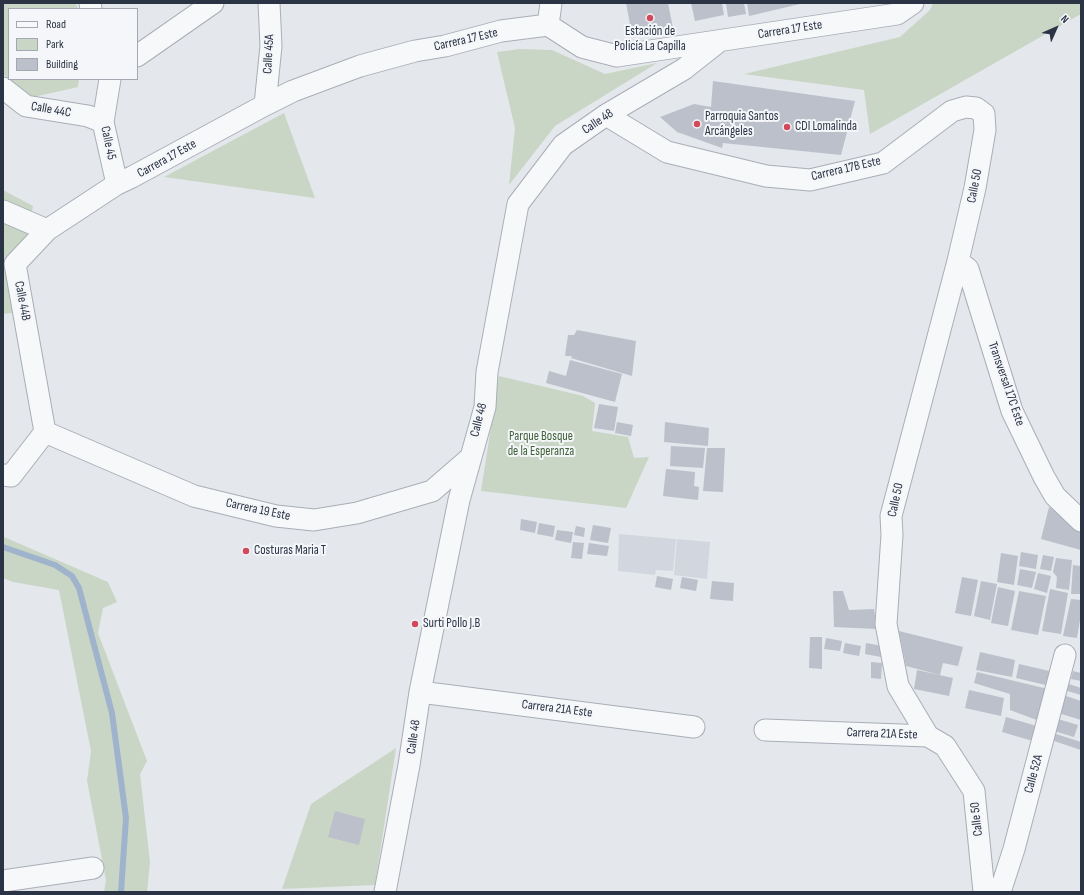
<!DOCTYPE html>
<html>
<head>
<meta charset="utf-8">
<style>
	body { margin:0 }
	#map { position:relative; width:1084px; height:895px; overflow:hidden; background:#e4e7ec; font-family:"Sofia Sans Condensed",sans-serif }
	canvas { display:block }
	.frame { position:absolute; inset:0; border:4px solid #2b3445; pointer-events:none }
	.legend { position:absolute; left:8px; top:8px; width:130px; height:72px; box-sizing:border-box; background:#f4f6f9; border:1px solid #a4a8b1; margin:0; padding:5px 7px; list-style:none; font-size:12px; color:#2b3445 }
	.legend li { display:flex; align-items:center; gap:8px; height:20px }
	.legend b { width:20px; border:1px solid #a4a8b1 }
	.north { position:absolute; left:1036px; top:8px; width:40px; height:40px; -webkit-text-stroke:3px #f4f6f9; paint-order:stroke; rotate:45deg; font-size:11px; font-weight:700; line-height:16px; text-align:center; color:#2b3445 }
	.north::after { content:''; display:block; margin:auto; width:14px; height:18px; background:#2b3445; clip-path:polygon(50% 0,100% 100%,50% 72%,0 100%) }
</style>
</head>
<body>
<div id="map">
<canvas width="1084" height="895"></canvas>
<div class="frame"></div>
<ul class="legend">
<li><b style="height:5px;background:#f7f8fa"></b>Road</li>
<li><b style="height:11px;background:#c9d6c5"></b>Park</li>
<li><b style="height:11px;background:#bbc0ca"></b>Building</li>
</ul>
<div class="north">N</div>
</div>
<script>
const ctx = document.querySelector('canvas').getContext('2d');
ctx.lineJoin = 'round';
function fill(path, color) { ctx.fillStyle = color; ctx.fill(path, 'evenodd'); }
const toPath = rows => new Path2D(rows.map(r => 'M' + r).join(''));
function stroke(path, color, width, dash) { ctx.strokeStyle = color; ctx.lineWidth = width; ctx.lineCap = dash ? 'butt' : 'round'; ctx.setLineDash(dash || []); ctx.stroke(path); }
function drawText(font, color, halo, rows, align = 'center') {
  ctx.font = font + ' "Sofia Sans Condensed",sans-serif'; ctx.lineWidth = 4; ctx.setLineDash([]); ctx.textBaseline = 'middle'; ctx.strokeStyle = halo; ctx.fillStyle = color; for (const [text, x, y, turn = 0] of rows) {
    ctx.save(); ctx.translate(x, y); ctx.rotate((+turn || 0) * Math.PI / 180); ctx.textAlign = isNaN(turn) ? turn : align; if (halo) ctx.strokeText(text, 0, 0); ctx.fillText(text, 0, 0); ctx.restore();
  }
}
fill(toPath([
	[619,534,676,539,673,571,656,570,655,575,618,571],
	[677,539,710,542,707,579,674,575]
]), '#d2d6de');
fill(toPath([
	[3,3,76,3,78,9,9,9,9,79,79,79,78,87,29,98,3,74],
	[933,3,1081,3,1081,14,870,134,864,90,744,74,900,37,930,10],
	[520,49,552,50,605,74,657,63,555,126,509,185,515,128,497,52],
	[284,113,315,198,164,177],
	[3,190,33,206,20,273,26,311,3,314],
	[499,376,583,396,595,403,592,431,628,437,634,458,649,457,626,508,481,491],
	[3,522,4,537,108,582,117,602,103,608,98,633,147,761,140,774,150,862,147,892,104,892,106,880,87,781,91,751,59,590,13,582,3,578],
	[396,748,375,885,282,889,311,804]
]), '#c9d6c5');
stroke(toPath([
	[3,547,55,565,72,576,79,588,112,713,126,818,121,892]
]), '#9fb4cc', 6);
fill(toPath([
	[626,3,668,3,674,33,632,35],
	[691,3,722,3,724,15,695,21],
	[726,3,744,3,746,14,728,17],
	[747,3,800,3,800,4,749,16],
	[713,81,855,101,841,155,723,143,722,148,677,132,660,117,694,104,711,107],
	[577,330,636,341,632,376,571,358,572,356,565,356,568,335,574,335],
	[570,360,622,374,615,402,546,383,549,371,566,376],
	[599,404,618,407,614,431,594,428],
	[617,422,633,425,631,436,615,433],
	[665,422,709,428,708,446,664,442],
	[671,446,705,448,703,468,670,466],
	[707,448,725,448,723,492,703,491],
	[666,469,695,472,694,486,699,487,698,500,663,496],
	[1049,507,1081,530,1081,550,1041,539],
	[521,519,537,522,535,533,520,530],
	[539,523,555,526,553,537,537,534],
	[593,525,611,528,608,543,590,540],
	[576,526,585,528,584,537,574,535],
	[557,530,573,532,571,543,555,540],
	[573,542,584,543,582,559,571,558],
	[589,543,609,546,607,556,587,554],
	[1021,552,1038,555,1036,569,1019,566],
	[1001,553,1018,556,1014,585,997,582],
	[1043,555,1054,557,1051,571,1040,569],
	[1056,558,1072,560,1069,590,1056,588,1057,577,1053,572],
	[1073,565,1081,566,1081,594,1071,594],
	[1020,569,1036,572,1032,588,1017,585],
	[1038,573,1051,576,1047,593,1034,589],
	[657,576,673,579,671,590,655,587],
	[682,577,698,580,696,591,680,588],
	[962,577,978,580,971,616,955,613],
	[712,581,734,583,733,601,710,599],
	[981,581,997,584,990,620,974,616],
	[998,587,1015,591,1008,626,991,623],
	[1050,589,1068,593,1061,634,1042,631],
	[833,591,843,591,849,610,874,609,877,629,834,627],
	[1019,591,1046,596,1038,635,1011,630],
	[1071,599,1081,600,1081,614,1077,638,1063,636],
	[899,631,963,647,958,666,943,663,940,675,906,666],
	[810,637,822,637,822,669,809,668],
	[826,638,842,641,840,651,824,649],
	[845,643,861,646,859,656,843,653],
	[866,643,882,646,881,657,865,654],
	[980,652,1015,660,1012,677,976,670],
	[871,662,882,663,881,679,871,678],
	[1019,664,1054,672,1050,686,1016,678],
	[917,670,953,678,949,696,914,689],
	[1073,671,1081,673,1081,681,1071,679],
	[977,672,1048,689,1042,722,1010,710,1010,694,974,683],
	[1066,683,1081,688,1081,695,1064,690],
	[969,690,1004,698,1001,716,965,708],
	[1060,694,1081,701,1081,720,1055,712],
	[1006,717,1040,727,1036,742,1002,732],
	[1058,719,1078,725,1074,737,1054,731],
	[1053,733,1081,742,1081,750,1051,740],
	[335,811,365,819,359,845,328,837]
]), '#bbc0ca');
const minor = toPath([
	[90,3,91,9],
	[548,25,551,3],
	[137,56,213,3],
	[110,79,103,122,117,184],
	[3,88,26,106,88,116,103,122],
	[265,105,271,46,269,3],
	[606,115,667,152,766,176,810,180,883,163,952,111,966,107,976,108,984,114,985,130,975,188,958,261,891,516,892,535,886,624,898,686,928,736,945,746,974,791,984,892],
	[3,211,47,230],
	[958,261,968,269,1012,411,1044,477,1055,496,1081,521],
	[45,432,15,264,47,230,117,184,132,177,265,105,293,91,360,66,415,51,445,46,501,31,548,25,582,47,617,56,897,14,913,3],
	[45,432,194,496,276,516,314,520,357,513,432,491,469,459],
	[3,475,11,476,45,432],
	[420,692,694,727],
	[765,730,928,736],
	[3,881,93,868],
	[385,892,409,765,420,692,459,500,485,407,487,372,518,204,563,145,606,115,684,69,717,43],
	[1000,892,1014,849,1065,655]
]);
stroke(minor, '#a9aeb7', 23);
stroke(minor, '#f7f8fa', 21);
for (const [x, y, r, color] of [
	[650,18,4,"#d1495b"],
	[697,124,4,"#d1495b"],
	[787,127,4,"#d1495b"],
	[246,551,4,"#d1495b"],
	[415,624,4,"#d1495b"]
]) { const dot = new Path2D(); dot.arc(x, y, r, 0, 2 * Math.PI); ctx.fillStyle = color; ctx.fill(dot); stroke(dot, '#f4f6f9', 1.5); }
drawText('13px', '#2b3445', '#f4f6f9', [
	["Carrera 17 Este",790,30,-9],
	["Carrera 17 Este",466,40,-13],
	["Calle 45A",269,54,-87],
	["Calle 44C",51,110,10],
	["Calle 48",598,122,-34],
	["Calle 45",108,143,78],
	["Carrera 17 Este",167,159,-29],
	["Carrera 17B Este",846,169,-13],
	["Calle 50",975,186,-79],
	["Calle 44B",22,301,79],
	["Transversal 17C Este",1006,384,71],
	["Calle 48",479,420,-76],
	["Calle 50",896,500,-78],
	["Carrera 19 Este",258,510,12],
	["Carrera 21A Este",557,709,7],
	["Carrera 21A Este",882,734,2],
	["Calle 48",414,737,-82],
	["Calle 52A",1034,774,-75],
	["Calle 50",977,819,-96]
]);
drawText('13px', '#2b3445', '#f4f6f9', [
	["Estación de",650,32,"center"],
	["Policía La Capilla",650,47,"center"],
	["Parroquia Santos",705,117],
	["Arcángeles",705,132],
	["CDI Lomalinda",795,127],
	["Costuras Maria T",254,551],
	["Surti Pollo J.B",423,624]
], 'left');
drawText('13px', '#3f6138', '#f4f6f9', [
	["Parque Bosque",541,437],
	["de la Esperanza",541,452]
]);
</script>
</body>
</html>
